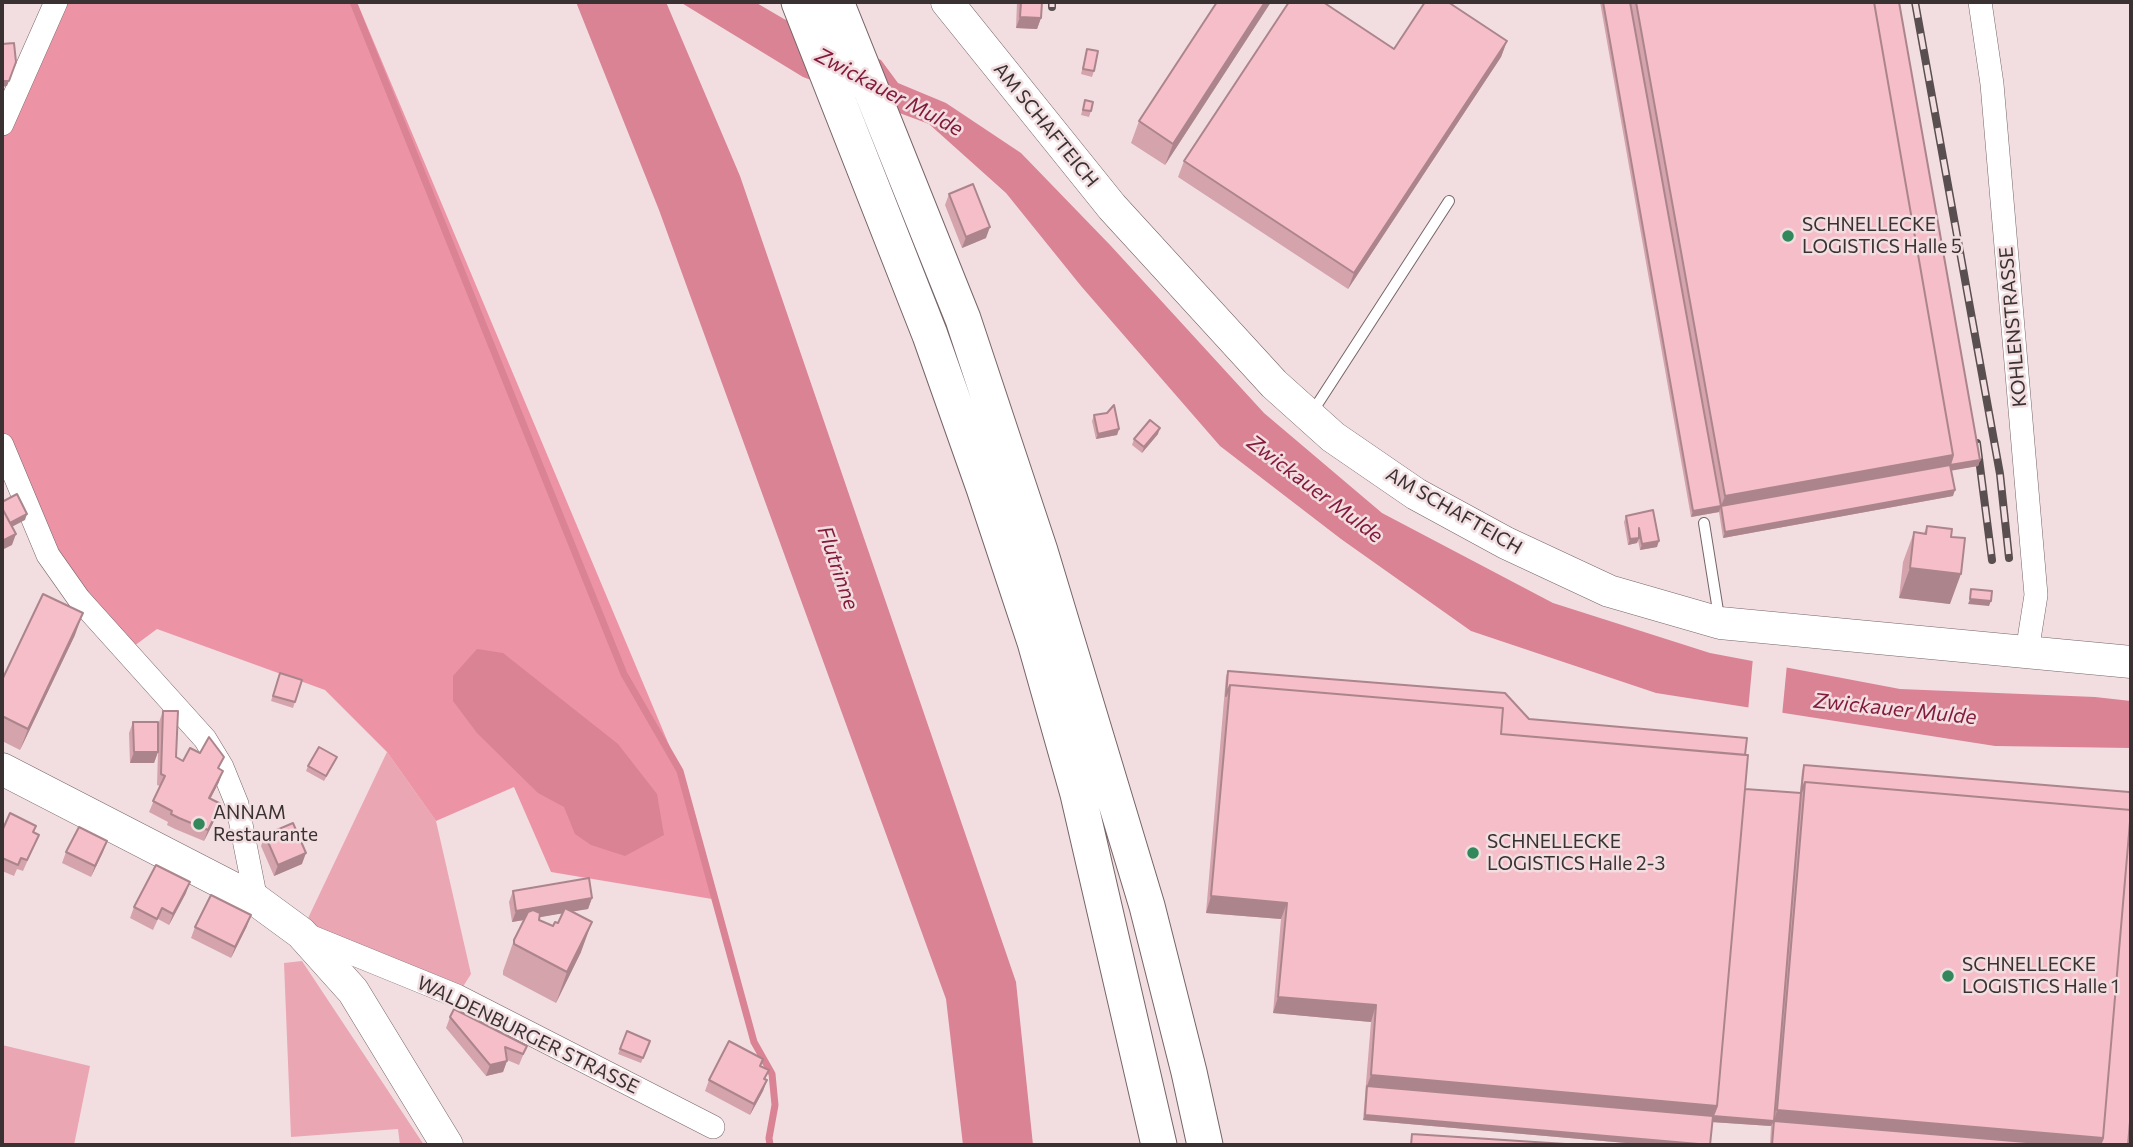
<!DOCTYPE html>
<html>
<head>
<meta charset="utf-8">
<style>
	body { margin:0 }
	#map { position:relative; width:2133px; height:1147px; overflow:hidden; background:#f2dee1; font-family:Commissioner,sans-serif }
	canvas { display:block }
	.frame { position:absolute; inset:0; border:4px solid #393132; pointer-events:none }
</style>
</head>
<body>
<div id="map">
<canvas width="2133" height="1147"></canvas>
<div class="frame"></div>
</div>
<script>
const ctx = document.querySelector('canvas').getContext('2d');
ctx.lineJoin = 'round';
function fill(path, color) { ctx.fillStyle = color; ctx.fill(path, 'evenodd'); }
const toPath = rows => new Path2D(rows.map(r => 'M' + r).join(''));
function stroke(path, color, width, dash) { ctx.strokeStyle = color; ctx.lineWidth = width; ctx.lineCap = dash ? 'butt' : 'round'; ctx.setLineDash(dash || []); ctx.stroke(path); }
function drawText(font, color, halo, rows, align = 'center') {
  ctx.font = font + ' Commissioner,sans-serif'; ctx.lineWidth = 5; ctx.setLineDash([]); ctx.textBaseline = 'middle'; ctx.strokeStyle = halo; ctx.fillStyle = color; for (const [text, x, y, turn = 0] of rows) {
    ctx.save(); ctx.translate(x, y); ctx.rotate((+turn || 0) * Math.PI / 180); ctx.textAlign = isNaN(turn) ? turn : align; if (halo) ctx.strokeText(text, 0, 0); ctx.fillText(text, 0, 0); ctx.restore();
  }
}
fill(toPath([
	[387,752,436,821,471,974,457,996,301,933],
	[302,961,424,1145,400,1145,398,1129,291,1137,284,963],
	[2,1045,90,1066,74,1145,2,1145]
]), '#eaa6b3');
fill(toPath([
	[56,2,357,2,680,771,712,899,551,872,514,787,436,821,387,752,325,690,157,629,126,652,79,599,2,445,2,124]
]), '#ec94a5');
fill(toPath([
	[576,2,666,2,740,176,1016,982,1033,1145,963,1145,946,999,659,210],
	[680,2,755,2,784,19,881,60,898,83,946,103,1021,153,1111,246,1264,413,1382,513,1553,603,1710,653,1900,689,2095,697,2131,701,2131,748,1995,746,1656,693,1471,631,1341,539,1220,446,1081,286,1006,193,929,124,803,77],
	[477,649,503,653,618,744,657,794,664,835,625,856,591,845,575,834,564,807,538,793,477,733,453,701,453,676]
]), '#d98394');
fill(toPath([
	[1753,658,1787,664,1782,716,1748,711]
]), '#f2dee1');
stroke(toPath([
	[353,2,624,674,680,771,754,1042,772,1074,775,1105,769,1138,770,1145]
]), '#d98394', 7);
const lane = toPath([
	[1311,414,1449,201],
	[1704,523,1719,617]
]);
const street = toPath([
	[1980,2,1992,84,2036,595,2027,652],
	[2,124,56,2],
	[2,445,48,555,79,599,205,739,222,767,237,804,256,900],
	[307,935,457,996,713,1127]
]);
const secondary = toPath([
	[947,2,1112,207,1274,384,1333,437,1416,494,1506,543,1609,591,1720,623,2131,662],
	[2,769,256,900,301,933,353,991,447,1145]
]);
const primary = toPath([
	[799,2,930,335,984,488,1035,642,1078,794,1159,1145],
	[836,2,963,319,1040,551,1147,906,1189,1072,1205,1145]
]);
stroke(lane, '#766467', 12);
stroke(street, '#766467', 24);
stroke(secondary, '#766467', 33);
stroke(primary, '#766467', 37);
stroke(lane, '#fff', 10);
stroke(street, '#fff', 23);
stroke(secondary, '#fff', 32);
stroke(primary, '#fff', 35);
const rail = toPath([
	[1915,2,2000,474,2009,558],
	[1052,7,1052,2],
	[1977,443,1992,560]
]);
stroke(rail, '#594f50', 8);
stroke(rail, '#f2dee1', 5, [16]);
fill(toPath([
	[1017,2,1042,2,1041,18,1037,29,1016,28],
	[1271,2,1165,165,1131,143,1139,121],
	[1600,2,1899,2,1980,460,1978,466,1951,470,1953,496,1723,538,1719,512,1691,517],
	[1507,41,1501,57,1348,289,1178,177,1184,161,1394,49],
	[1087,49,1094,71,1092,77,1081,74],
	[1085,100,1091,111,1089,117,1081,115],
	[949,194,986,238,962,248,945,205],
	[1107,413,1119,429,1117,435,1096,439,1092,421,1094,415],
	[1158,434,1142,453,1132,445,1134,439],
	[1626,516,1657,547,1640,550,1638,540,1637,543,1628,545,1624,522],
	[1927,526,1951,537,1950,604,1899,598,1903,562,1914,532,1924,533],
	[75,635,20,750,2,741,2,680],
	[1228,671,1745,755,1745,789,1800,793,1802,771,1804,765,2128,1145,1770,1145,1771,1126,1712,1122,1710,1145,1649,1145,1363,1120,1371,1022,1273,1013,1281,919,1206,913,1226,676],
	[278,679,302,680,293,708,271,701],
	[163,711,176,757,183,761,219,769,219,782,210,799,221,804,217,815,204,841,175,829,167,825,168,822,149,812,160,786,157,785,158,752,154,763,130,763,129,733,133,722,158,750,159,722],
	[335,762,324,781,306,771,308,766],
	[2,831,34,832,39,835,23,871,17,869,14,876,2,871],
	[265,835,302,864,274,876,261,846],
	[107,841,91,877,62,863,66,852],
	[513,891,592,898,588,909,572,911,581,952,556,1003,503,975,503,971,514,940,524,920,512,922,509,902],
	[563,913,558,923,553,926,539,920,539,917],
	[186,893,169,925,158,919,153,930,130,918,134,907],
	[247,926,231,958,191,938,195,927],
	[450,1017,527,1046,519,1065,507,1060,503,1072,486,1076,446,1028],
	[627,1031,650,1041,641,1063,618,1054],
	[761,1066,766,1079,767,1080,763,1091,750,1115,705,1091,709,1080]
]), '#d4a3ac');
fill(toPath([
	[1265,2,1271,2,1165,165,1173,144],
	[1020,17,1041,18,1037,29,1016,28],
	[1507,41,1501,57,1348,289,1354,273],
	[2,81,9,81,7,86,2,87],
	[990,227,986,238,962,248,966,237],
	[1160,428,1158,434,1142,453,1144,447],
	[1119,429,1117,435,1096,439,1098,434],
	[1953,455,1980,460,1978,466,1722,511,1721,506,1719,512,1691,517,1693,511,1721,506,1725,496],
	[1955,490,1953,496,1723,538,1725,532],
	[27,514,25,520,4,531,6,525],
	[16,534,12,545,2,550,2,541],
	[1639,538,1637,543,1628,545,1630,539],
	[1659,541,1657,547,1640,550,1642,544],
	[1910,568,1961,574,1950,604,1899,598],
	[1970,599,1991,601,1989,606,1968,604],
	[83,613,75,635,20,750,28,729],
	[134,752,158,752,154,763,130,763],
	[223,771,219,782,205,809,209,798],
	[221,804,217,815,204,841,208,830],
	[107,841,103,852,91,877,95,866],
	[306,853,302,864,274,876,278,865],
	[190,882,186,893,169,925,173,914],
	[1211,896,1287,903,1281,919,1206,913],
	[592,898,588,909,512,922,516,911],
	[251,915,247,926,231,958,235,947],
	[592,922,581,952,556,1003,567,972],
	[1278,997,1376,1005,1371,1022,1273,1013],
	[507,1061,503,1072,486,1076,490,1065],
	[1371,1075,1717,1106,1774,1121,1777,1110,2103,1138,2100,1145,1994,1145,1774,1121,1771,1126,1711,1122,1367,1086],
	[767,1080,763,1091,750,1115,754,1104],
	[1365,1115,1710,1145,1649,1145,1363,1120]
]), '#ac858c');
const building = toPath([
	[1021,2,1042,2,1041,18,1020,17,1021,2],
	[1217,2,1265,2,1173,144,1139,121,1217,2],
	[1289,2,1323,2,1394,49,1425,2,1448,2,1507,41,1354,273,1184,161,1289,2],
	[1603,2,1630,2,1721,506,1693,511,1603,2],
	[1636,2,1874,2,1953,455,1725,496,1636,2],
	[1874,2,1899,2,1980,460,1950,465,1953,455,1874,2],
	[14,43,16,62,9,81,2,81,2,44,14,43],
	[1087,49,1098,51,1094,71,1083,69,1087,49],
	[1085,100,1093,102,1091,111,1083,110,1085,100],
	[973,184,990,227,966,237,949,194,973,184],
	[1114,405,1119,429,1098,434,1094,415,1107,413,1114,405],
	[1150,420,1160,428,1144,447,1134,439,1150,420],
	[1950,465,1955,490,1725,532,1721,506,1950,465],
	[17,494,27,514,10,523,2,508,2,502,17,494],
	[2,508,16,534,2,541,2,508],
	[1653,510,1659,541,1642,544,1639,528,1639,538,1630,539,1626,516,1653,510],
	[1927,526,1952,529,1951,537,1965,538,1961,574,1910,568,1914,532,1926,534,1927,526],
	[1971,589,1992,591,1991,601,1970,599,1971,589],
	[43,594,83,613,28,729,2,716,2,680,43,594],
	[1228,671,1505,693,1529,719,1747,738,1745,755,1501,734,1503,708,1230,685,1226,696,1228,671],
	[280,673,302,680,295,702,273,696,280,673],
	[1230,685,1503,708,1501,734,1748,755,1717,1106,1371,1075,1376,1005,1278,997,1287,903,1211,896,1230,685],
	[163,711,178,711,176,757,183,761,190,748,200,753,209,737,224,757,218,768,223,771,209,798,221,804,208,830,179,818,171,814,172,811,153,801,165,776,161,774,163,711],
	[133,722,158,722,158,752,134,752,133,722],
	[319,747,337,757,326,776,308,766,319,747],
	[1804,765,2129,792,2131,794,2131,1110,2128,1145,2100,1145,2103,1138,2131,810,1805,782,1801,793,1804,765],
	[1805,782,2131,810,2103,1138,1777,1110,1805,782],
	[1745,789,1801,793,1774,1121,1713,1116,1717,1106,1745,789],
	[10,813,36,826,33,832,39,835,27,860,21,858,18,865,2,858,2,831,10,813],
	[293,823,306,853,278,865,265,835,293,823],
	[79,827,107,841,95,866,66,852,79,827],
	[156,865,190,882,173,914,162,908,157,919,134,907,156,865],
	[589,878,592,898,516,911,513,891,589,878],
	[211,895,251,915,235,947,195,927,211,895],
	[565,908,592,922,567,972,514,944,514,940,528,912,533,910,540,913,539,920,553,926,555,922,558,923,565,908],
	[454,1009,527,1046,523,1054,505,1047,507,1061,490,1065,450,1017,454,1009],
	[627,1031,650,1041,643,1058,620,1049,627,1031],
	[729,1041,763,1059,760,1066,769,1070,764,1079,767,1080,754,1104,709,1080,729,1041],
	[1367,1086,1713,1116,1710,1145,1365,1115,1367,1086],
	[1774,1121,2062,1145,1772,1145,1774,1121],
	[1412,1134,1581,1145,1411,1145,1412,1134]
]);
fill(building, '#f6bec8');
stroke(building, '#ac858c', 2);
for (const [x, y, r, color] of [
	[1788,236,7,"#33885b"],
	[199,824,7,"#33885b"],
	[1473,853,7,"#33885b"],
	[1948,976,7,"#33885b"]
]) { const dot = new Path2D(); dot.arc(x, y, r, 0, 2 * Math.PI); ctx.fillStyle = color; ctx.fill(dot); stroke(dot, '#f2dee1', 2.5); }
drawText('19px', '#393132', '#f2dee1', [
	["AM SCHAFTEICH",1046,125,51],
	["KOHLENSTRASSE",2013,327,-95],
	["AM SCHAFTEICH",1454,511,30],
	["WALDENBURGER STRASSE",528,1035,26]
]);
drawText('19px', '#393132', '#f2dee1', [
	["SCHNELLECKE",1802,225],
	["LOGISTICS Halle 5",1802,247],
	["ANNAM",213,813],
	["Restaurante",213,835],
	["SCHNELLECKE",1487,842],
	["LOGISTICS Halle 2-3",1487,864],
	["SCHNELLECKE",1962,965],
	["LOGISTICS Halle 1",1962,987]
], 'left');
drawText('italic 21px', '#821b3c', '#f2dee1', [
	["Zwickauer Mulde",889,92,28],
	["Zwickauer Mulde",1315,489,37],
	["Flutrinne",838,568,71],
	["Zwickauer Mulde",1895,709,6]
]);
</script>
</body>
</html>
